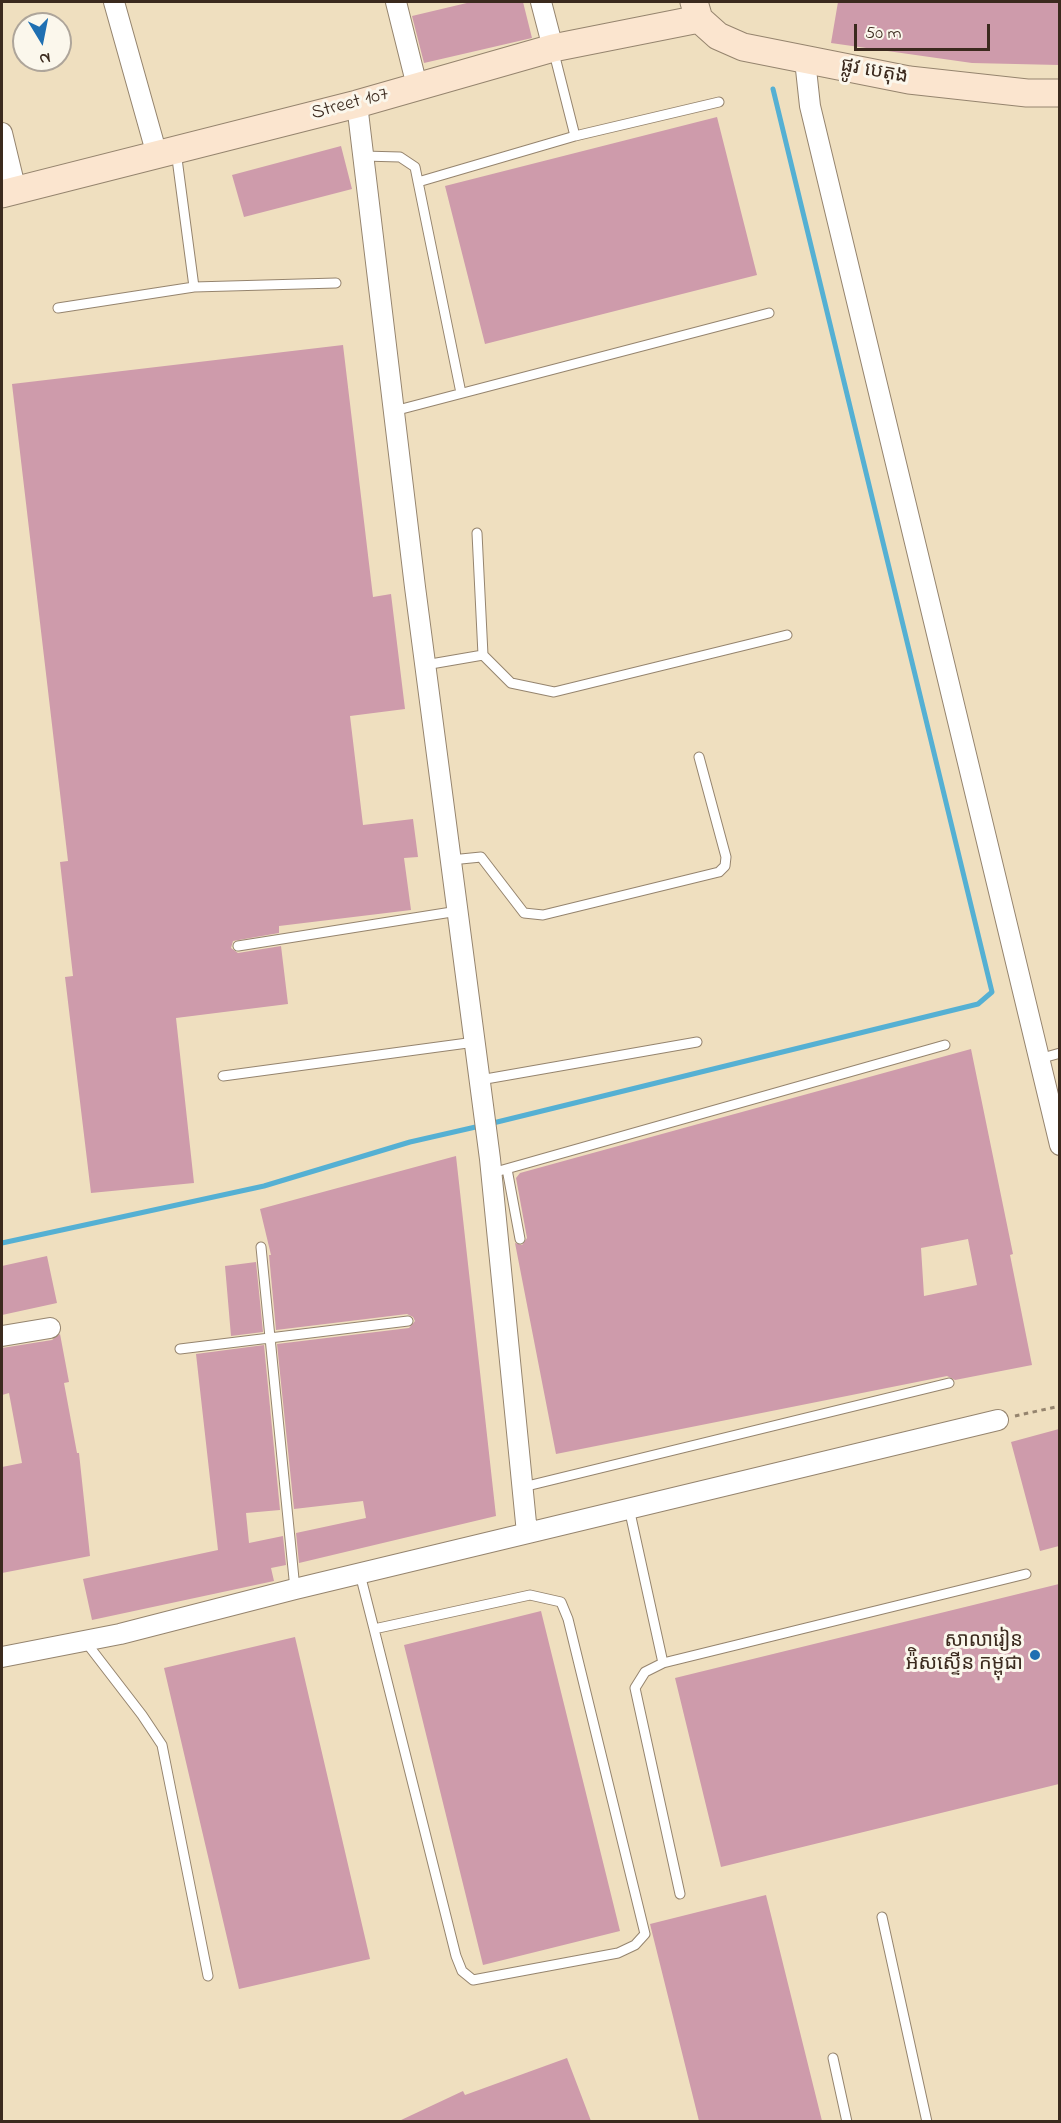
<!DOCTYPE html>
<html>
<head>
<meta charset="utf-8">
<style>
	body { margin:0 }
	#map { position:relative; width:1061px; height:2123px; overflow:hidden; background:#efdfbf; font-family:"Indie Flower",sans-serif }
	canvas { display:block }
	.frame { position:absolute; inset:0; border:3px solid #3b2a1e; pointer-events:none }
	.north { position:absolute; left:12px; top:12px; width:60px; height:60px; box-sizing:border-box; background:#fbf7ec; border:2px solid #aea59a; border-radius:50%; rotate:170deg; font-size:16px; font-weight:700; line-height:24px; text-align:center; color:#3b2a1e }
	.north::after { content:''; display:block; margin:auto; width:21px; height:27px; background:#1f6fb2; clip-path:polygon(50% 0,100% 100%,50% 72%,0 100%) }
	.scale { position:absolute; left:854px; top:24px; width:136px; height:27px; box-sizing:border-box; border:3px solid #3b2a1e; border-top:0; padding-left:8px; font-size:18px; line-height:21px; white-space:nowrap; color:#3b2a1e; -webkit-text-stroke:4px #fbf7ec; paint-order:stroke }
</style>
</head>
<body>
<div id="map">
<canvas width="1061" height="2123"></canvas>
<div class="frame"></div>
<div class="north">N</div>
<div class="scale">50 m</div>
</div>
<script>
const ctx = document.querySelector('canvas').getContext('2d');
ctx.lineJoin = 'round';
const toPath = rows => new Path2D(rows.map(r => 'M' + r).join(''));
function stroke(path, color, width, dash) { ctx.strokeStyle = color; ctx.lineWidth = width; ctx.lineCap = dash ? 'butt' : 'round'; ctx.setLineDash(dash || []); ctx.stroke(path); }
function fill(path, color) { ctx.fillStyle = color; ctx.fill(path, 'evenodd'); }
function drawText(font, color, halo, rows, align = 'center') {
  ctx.font = font + ' "Indie Flower","Noto Sans Khmer",sans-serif'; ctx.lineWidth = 6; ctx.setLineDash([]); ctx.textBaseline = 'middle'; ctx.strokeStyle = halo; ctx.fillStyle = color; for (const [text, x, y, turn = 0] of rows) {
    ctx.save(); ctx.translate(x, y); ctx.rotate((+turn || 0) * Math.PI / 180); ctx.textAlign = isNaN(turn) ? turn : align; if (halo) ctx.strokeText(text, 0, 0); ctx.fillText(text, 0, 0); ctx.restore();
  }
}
stroke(toPath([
	[489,1124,978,1004,992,992,773,89],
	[2,1243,264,1186,410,1142,480,1126]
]), '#55b0d3', 5);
fill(toPath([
	[471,2,523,2,532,38,424,63,412,16],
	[838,2,1059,2,1059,65,972,63,831,43],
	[717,117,757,275,485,344,445,186],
	[341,146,352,189,244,217,232,175],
	[343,345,373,597,391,594,405,709,350,716,363,825,413,819,418,857,404,858,411,910,279,926,279,933,233,941,231,948,238,953,281,946,288,1004,176,1018,194,1183,91,1193,65,977,73,976,60,862,68,861,12,384],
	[971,1049,1013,1254,1010,1255,1032,1365,955,1380,947,1376,556,1454,515,1243,522,1245,527,1238,516,1178,520,1173],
	[968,1239,977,1285,924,1296,921,1248],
	[456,1156,496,1516,299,1563,296,1533,366,1518,363,1501,294,1509,277,1344,409,1328,415,1321,413,1317,407,1314,276,1330,269,1255,271,1255,260,1209],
	[47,1256,57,1303,2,1315,2,1266],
	[256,1262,263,1332,231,1336,225,1266],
	[60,1334,69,1382,64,1383,77,1453,79,1453,90,1556,2,1573,2,1467,22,1463,9,1393,2,1395,2,1348,52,1340],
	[264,1345,280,1510,246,1513,249,1543,283,1536,286,1565,271,1568,274,1581,92,1620,83,1579,218,1550,196,1354],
	[1059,1429,1059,1546,1040,1551,1011,1442],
	[1059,1584,1059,1784,721,1867,675,1678],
	[541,1611,620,1931,483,1965,404,1645],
	[295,1637,370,1959,239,1989,164,1668],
	[766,1895,822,2121,699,2121,650,1924],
	[567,2058,591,2121,399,2121,463,2091,465,2095]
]), '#ce9bab');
const lane = toPath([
	[553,49,575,136,719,102],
	[176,151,194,287,336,283],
	[363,156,400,157,415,167,461,393],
	[418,182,575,136],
	[58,308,194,287],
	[394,411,769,313],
	[477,533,483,655],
	[425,665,483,655,511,683,554,692,787,635],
	[451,860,481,857,524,913,543,915,719,872,725,866,726,857,699,757],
	[238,946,458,911],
	[1039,1059,1060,1053],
	[223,1076,475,1042],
	[480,1080,697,1042],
	[507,1169,520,1239],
	[492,1173,945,1045],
	[261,1247,295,1589],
	[180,1349,408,1321],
	[523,1487,949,1383],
	[629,1508,663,1663],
	[360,1574,374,1629,456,1956,462,1971,473,1980,618,1953,635,1945,645,1934,568,1619,561,1602,530,1595,374,1629],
	[85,1641,142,1715,162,1745,208,1976],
	[680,1894,635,1688,645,1672,663,1663,1026,1574],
	[882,1917,927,2122],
	[833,2058,847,2122]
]);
const street = toPath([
	[114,2,157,155],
	[396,2,417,86],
	[541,2,553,48],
	[805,60,810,106,1060,1145],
	[357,104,415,587,490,1159,527,1533],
	[2,133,16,191],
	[2,1336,50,1328],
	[2,1657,120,1634,295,1589,998,1420]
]);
const secondary = toPath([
	[694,2,699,19,718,36,743,47,909,80,1027,93,1060,93],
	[2,194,357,104,553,48,699,19]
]);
stroke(lane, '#95846e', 11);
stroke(street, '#95846e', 22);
stroke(secondary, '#95846e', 29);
stroke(toPath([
	[1015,1416,1060,1406]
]), '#95846e', 3, [4.5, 4.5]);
stroke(lane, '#fff', 9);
stroke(street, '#fff', 20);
stroke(secondary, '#fbe5cf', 27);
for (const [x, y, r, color] of [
	[1035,1655,6,"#1f6fb2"]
]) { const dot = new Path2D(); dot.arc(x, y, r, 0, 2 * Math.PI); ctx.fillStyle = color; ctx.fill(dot); stroke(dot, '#fbf7ec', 2); }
drawText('20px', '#3b2a1e', '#fbf7ec', [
	["ផ្លូវ បេតុង",874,73,10],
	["Street 107",350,105,-15]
]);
drawText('20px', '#3b2a1e', '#fbf7ec', [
	["សាលារៀន",1023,1643],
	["អ៉ិសស្ទើន កម្ពុជា",1023,1666]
], 'right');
</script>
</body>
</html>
